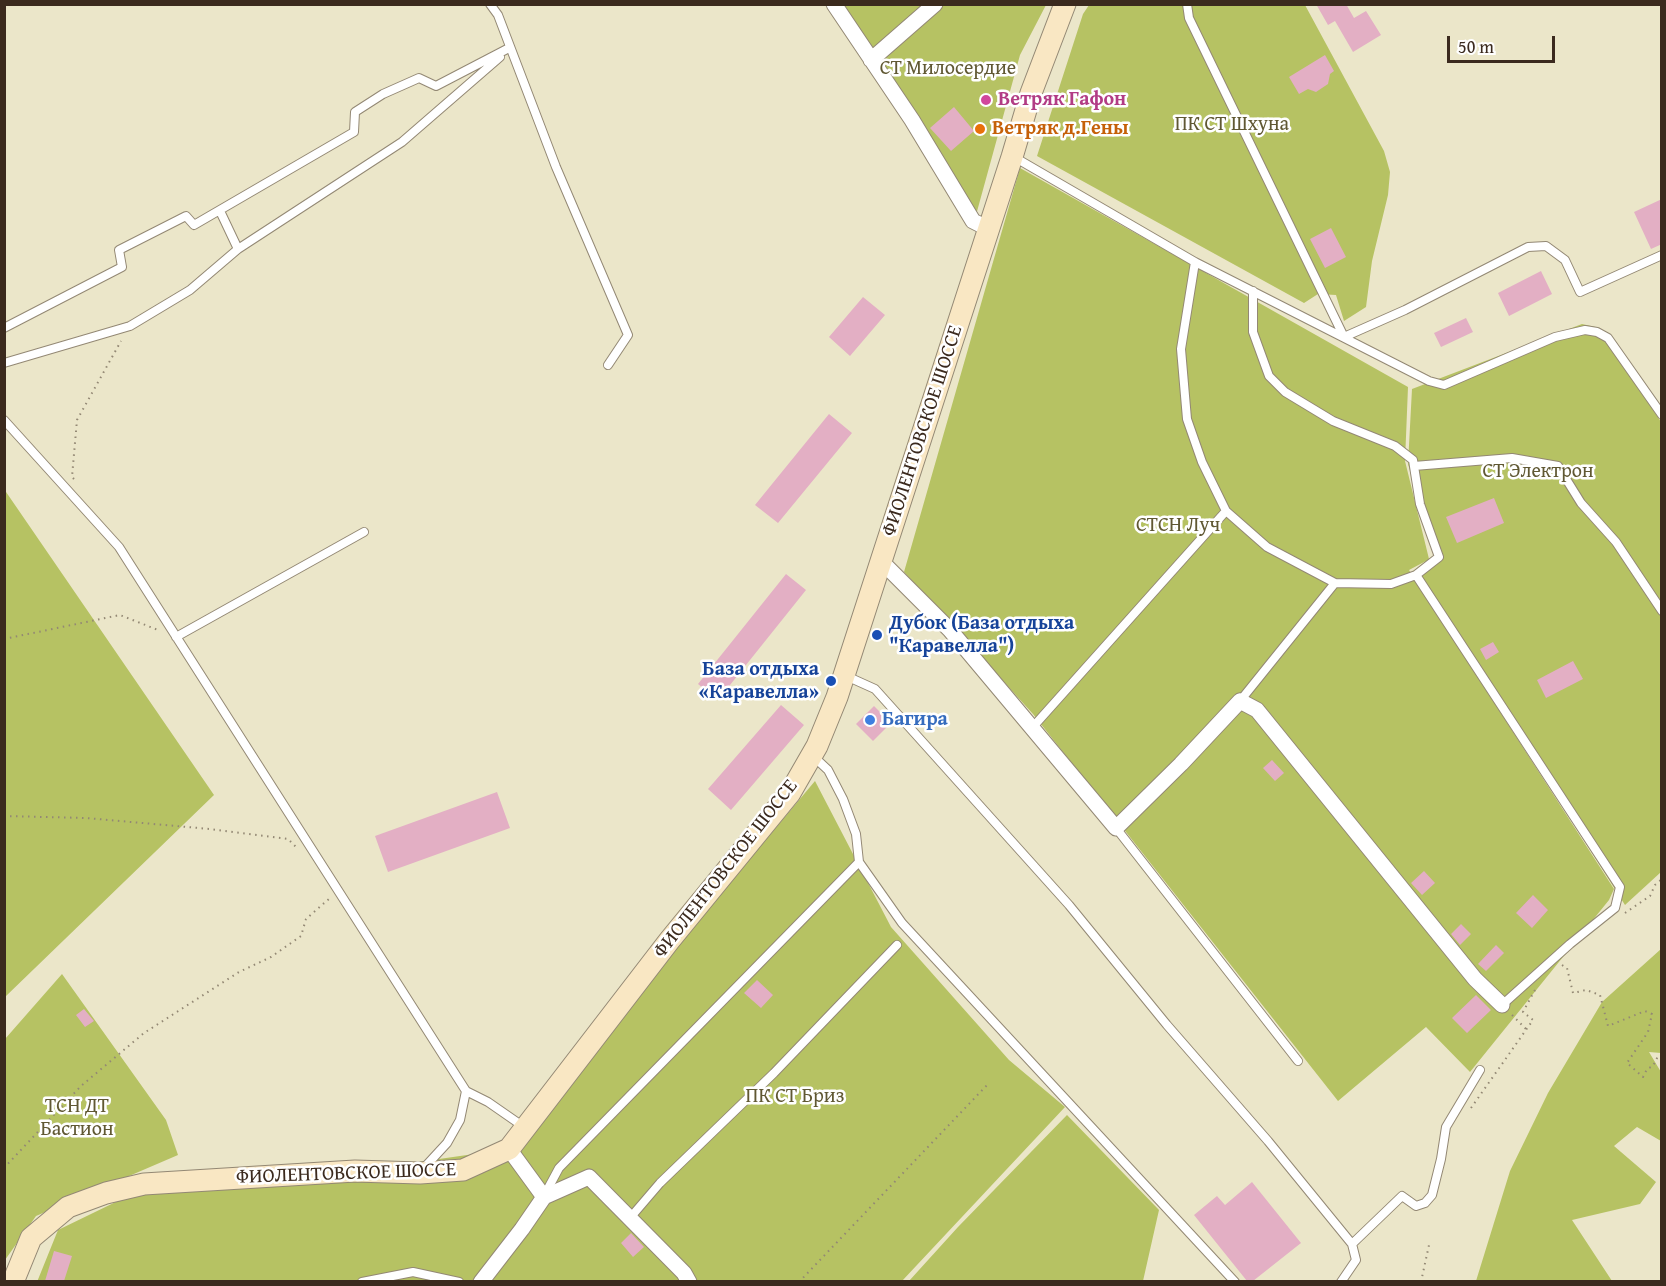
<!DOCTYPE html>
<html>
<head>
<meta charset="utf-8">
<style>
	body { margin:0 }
	#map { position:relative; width:1666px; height:1286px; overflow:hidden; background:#ebe6c9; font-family:"Gentium Book Plus",serif }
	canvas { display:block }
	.frame { position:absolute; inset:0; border:6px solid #3b2a1e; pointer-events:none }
	.scale { position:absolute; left:1447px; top:36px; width:108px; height:27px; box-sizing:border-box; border:3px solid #3b2a1e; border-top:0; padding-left:8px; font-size:18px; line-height:21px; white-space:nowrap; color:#3b2a1e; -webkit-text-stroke:4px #fff; paint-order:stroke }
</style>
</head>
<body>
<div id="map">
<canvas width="1666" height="1286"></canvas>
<div class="frame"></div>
<div class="scale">50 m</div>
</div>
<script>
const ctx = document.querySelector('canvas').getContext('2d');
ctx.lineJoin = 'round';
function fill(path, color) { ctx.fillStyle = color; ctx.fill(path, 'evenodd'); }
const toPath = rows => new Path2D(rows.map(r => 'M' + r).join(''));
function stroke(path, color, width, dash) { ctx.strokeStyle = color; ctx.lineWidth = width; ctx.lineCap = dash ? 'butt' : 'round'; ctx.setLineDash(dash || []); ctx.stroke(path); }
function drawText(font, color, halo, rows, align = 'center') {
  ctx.font = font + ' "Gentium Book Plus",serif'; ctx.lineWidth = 5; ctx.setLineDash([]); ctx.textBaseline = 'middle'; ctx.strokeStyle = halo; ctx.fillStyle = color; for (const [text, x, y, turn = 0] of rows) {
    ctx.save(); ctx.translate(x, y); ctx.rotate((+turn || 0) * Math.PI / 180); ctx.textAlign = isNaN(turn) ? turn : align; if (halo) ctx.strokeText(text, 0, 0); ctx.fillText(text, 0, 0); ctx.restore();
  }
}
fill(toPath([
	[828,5,1046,5,1020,55,973,226],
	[1089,5,1305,5,1384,151,1390,172,1388,195,1372,261,1366,307,1344,321,1336,295,1318,294,1304,303,1037,156,1083,14],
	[1020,168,1408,387,1405,461,1429,559,1434,555,1408,464,1412,389,1582,324,1600,328,1661,422,1661,872,1625,905,1413,571,1426,561,1409,570,1614,889,1609,900,1470,1072,1426,1027,1338,1101,1033,714,904,572],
	[4,489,214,795,5,997,4,997],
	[815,781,891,927,1009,1060,1065,1107,902,1281,37,1282,58,1230,126,1197,355,1171,509,1149,525,1127],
	[1661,949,1661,1053,1649,1052,1661,1072,1661,1141,1637,1127,1614,1146,1656,1182,1640,1204,1572,1220,1612,1281,1476,1281,1510,1171,1548,1093,1602,1002],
	[62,974,166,1120,178,1155,36,1216,5,1260,5,1039],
	[1067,1115,1159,1210,1143,1281,909,1281,958,1227]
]), '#b6c263');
fill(toPath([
	[1316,4,1346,4,1354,18,1366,11,1381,35,1353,52,1335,21,1328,25],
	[1325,55,1334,71,1330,74,1328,84,1316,92,1308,89,1299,94,1289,77],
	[954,107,974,131,951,151,930,128],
	[1662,199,1662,244,1651,249,1634,212],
	[1331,228,1346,257,1325,268,1310,239],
	[1541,271,1552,294,1509,316,1498,293],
	[863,297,885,315,850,356,829,337],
	[1466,318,1473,332,1441,347,1434,333],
	[829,414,852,433,778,523,755,505],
	[1494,498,1504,523,1457,543,1446,517],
	[786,574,806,590,718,700,698,684],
	[1493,642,1499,652,1486,660,1480,649],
	[1573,661,1583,679,1546,698,1537,680],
	[781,705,804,725,731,810,708,789],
	[874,706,891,723,873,741,856,724],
	[1272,760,1284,773,1275,781,1263,768],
	[497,792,510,828,388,872,375,836],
	[1424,871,1435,883,1422,895,1411,883],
	[1533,895,1548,910,1532,928,1516,913],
	[1461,924,1471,934,1460,945,1451,934],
	[1496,945,1504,953,1486,971,1478,964],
	[757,980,773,995,761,1008,744,993],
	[1476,995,1491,1010,1467,1033,1452,1018],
	[84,1009,94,1021,85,1027,76,1015],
	[1252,1182,1301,1243,1253,1281,1247,1281,1194,1215,1217,1196,1225,1205],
	[631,1233,644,1247,633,1257,621,1243],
	[54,1251,72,1256,64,1281,45,1281]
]), '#e3afc4');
const lane = toPath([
	[490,4,498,15,556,167,628,335,608,365],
	[1187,4,1189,18,1344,337,1405,310,1528,247,1546,246,1565,260,1580,292,1662,255],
	[1014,157,1195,262,1429,381,1444,385,1555,337,1585,330,1597,332,1608,338,1662,415],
	[220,211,238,249],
	[1195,262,1181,349,1187,419,1202,462,1226,511,1267,547,1335,583,1391,584,1416,575,1439,557,1420,504,1413,460,1395,446,1333,421,1285,392,1269,376,1253,332,1253,291],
	[4,328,122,267,119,250,186,216,194,225,354,132,355,112,383,94,419,78,436,86,509,48],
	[4,363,130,326,190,290,238,249,402,142,500,57],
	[4,420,119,547,466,1091,488,1102,524,1127],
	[1414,466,1512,458,1558,466,1581,503,1616,542,1662,611],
	[1416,575,1620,887,1615,908,1570,944,1502,1005],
	[176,637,364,532],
	[844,675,875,689,1069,905,1167,1025,1268,1141,1352,1244,1356,1260,1341,1282],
	[1240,701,1335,583],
	[1032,728,1226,511],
	[1116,828,1298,1061],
	[859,862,902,923,1235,1282],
	[423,1169,447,1143,460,1120,466,1091],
	[545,1194,559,1168,859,862,856,834,843,799,828,770,813,756],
	[630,1218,660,1183,774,1073,897,945],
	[1352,1244,1402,1196,1416,1206,1425,1203,1432,1195,1441,1159,1446,1127,1480,1070],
	[362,1282,413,1272,459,1282]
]);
const street = toPath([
	[834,4,912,120,973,221,989,229],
	[871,60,935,4],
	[880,560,950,630,1116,828,1181,764,1240,701,1257,710,1475,979,1502,1005],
	[509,1149,544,1197],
	[481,1282,522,1229,544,1197,589,1177,684,1273,689,1282]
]);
const secondary = toPath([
	[13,1282,31,1238,68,1207,106,1193,144,1184,355,1171,420,1173,463,1170,509,1149,669,941,790,793,817,746,837,697,1012,157,1031,93,1065,4]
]);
stroke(lane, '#938874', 10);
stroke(street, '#938874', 17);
stroke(secondary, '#938874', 23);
stroke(toPath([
	[74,479,72,477,77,420,121,341],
	[4,639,120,615,158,630],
	[4,816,86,818,210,829,288,839,296,847],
	[1625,913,1650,896,1655,885,1662,879],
	[1562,965,1567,968,1573,993,1586,990,1600,995,1608,1026,1645,1011,1652,1014,1648,1032,1627,1063,1643,1077,1647,1069,1653,1066,1658,1056,1662,1054],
	[1512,1015,1527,1030],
	[1471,1108,1533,1020,1523,1012,1535,990],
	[4,1168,81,1086,144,1033,239,972,271,957,301,936,306,919,330,898],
	[799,1282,989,1083],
	[1421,1282,1429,1245]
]), '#938874', 2, [1.5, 4.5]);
stroke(lane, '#fff', 8);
stroke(street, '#fff', 15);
stroke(secondary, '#f9e7c3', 21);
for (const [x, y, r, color] of [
	[986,100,6,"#d1479c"],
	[980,129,6,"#e8710a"],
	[877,635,6,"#1a4fb4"],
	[831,681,6,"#1a4fb4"],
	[870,720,6,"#3f7fe0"]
]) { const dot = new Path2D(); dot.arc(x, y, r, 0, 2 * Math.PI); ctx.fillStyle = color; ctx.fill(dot); stroke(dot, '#fff', 2); }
drawText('20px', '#605833', '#fff', [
	["СТ Милосердие",948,69],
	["ПК СТ Шхуна",1232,125],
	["СТ Электрон",1538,472],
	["СТСН Луч",1178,526],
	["ПК СТ Бриз",795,1097],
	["ТСН ДТ",77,1107],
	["Бастион",77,1130]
]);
drawText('bold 20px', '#b23c85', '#fff', [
	["Ветряк Гафон",998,100]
], 'left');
drawText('bold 20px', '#c56008', '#fff', [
	["Ветряк д.Гены",992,129]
], 'left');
drawText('20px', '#3b2a1e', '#fff', [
	["ФИОЛЕНТОВСКОЕ ШОССЕ",923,431,-72],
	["ФИОЛЕНТОВСКОЕ ШОССЕ",726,869,-52],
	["ФИОЛЕНТОВСКОЕ ШОССЕ",346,1174,-2]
]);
drawText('bold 20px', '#164399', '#fff', [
	["Дубок (База отдыха",889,624],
	["\"Каравелла\")",889,647],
	["База отдыха",819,670,"right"],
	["«Каравелла»",819,693,"right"]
], 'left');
drawText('bold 20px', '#366cbe', '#fff', [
	["Багира",882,720]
], 'left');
</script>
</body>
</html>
